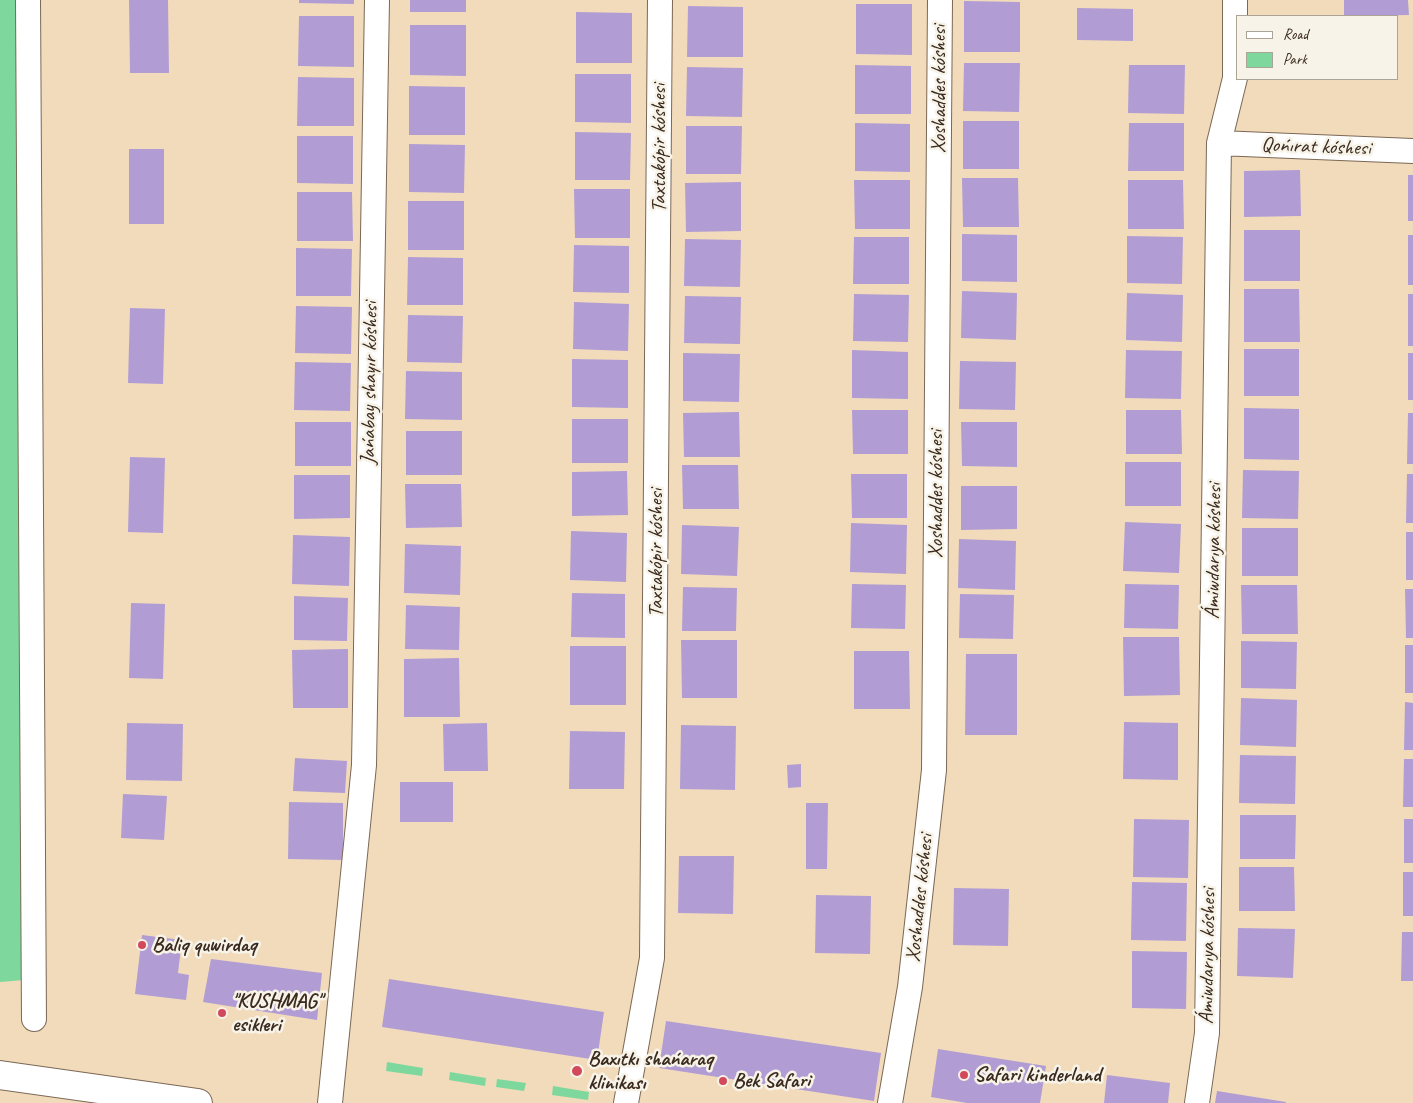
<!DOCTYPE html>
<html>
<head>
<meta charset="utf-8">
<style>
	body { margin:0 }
	#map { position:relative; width:1413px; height:1103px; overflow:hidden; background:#f2dbbb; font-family:Caveat,sans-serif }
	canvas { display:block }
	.legend { position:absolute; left:1236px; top:15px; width:162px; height:65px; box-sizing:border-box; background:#f7f3e8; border:1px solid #aca397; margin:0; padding:6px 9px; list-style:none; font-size:15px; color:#3b2a1e }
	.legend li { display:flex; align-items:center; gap:10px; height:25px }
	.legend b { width:25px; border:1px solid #aca397 }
</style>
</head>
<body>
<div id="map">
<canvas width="1413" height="1103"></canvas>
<ul class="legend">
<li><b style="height:6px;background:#fff"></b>Road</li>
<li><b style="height:14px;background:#7ed89e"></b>Park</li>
</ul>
</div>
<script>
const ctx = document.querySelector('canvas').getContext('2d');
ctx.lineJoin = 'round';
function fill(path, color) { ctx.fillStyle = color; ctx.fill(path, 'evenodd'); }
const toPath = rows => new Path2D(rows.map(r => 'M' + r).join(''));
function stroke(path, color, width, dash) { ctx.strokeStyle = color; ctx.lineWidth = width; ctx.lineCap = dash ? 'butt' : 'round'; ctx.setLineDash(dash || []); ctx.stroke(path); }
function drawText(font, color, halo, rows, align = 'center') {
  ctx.font = font + ' Caveat,sans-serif'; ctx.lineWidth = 5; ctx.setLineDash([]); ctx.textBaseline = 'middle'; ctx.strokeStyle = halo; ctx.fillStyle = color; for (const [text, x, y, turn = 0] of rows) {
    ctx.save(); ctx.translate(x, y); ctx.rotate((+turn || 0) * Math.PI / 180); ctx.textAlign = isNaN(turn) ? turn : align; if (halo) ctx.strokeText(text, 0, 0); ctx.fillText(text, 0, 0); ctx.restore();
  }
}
fill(toPath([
	[0,0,18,0,24,980,0,982],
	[387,1062,423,1068,422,1076,386,1071],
	[450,1072,486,1078,485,1086,449,1080],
	[497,1079,526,1083,524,1091,496,1087],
	[553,1086,589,1092,588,1100,552,1095]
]), '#7ed89e');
fill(toPath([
	[129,0,168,0,169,73,130,73],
	[299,0,354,0,354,4,299,3],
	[410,0,466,0,466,12,410,12],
	[1344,0,1408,0,1409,15,1344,16],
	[964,1,1020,2,1020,52,964,52],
	[856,4,912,4,912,55,856,54],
	[688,6,743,7,743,57,687,57],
	[1077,8,1133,9,1133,41,1077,40],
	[576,12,632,13,632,63,576,63],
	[299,16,354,16,354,67,298,66],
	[410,25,466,25,466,76,410,75],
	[964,63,1020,63,1019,112,963,111],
	[855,65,911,66,911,114,855,114],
	[1129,65,1185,65,1184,114,1128,113],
	[687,67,743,68,742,117,686,116],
	[575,74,631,74,631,123,575,122],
	[298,77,354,78,354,126,297,126],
	[409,86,465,87,465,135,409,135],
	[963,121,1019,121,1019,169,963,169],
	[855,123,910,124,910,172,855,171],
	[1129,123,1184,123,1184,171,1128,171],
	[686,126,742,126,741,174,686,174],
	[575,132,631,133,630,180,575,180],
	[297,136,353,136,353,184,297,183],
	[409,144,465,145,464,193,409,192],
	[129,149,164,149,164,224,129,224],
	[1300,170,1301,216,1244,217,1244,171],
	[1408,175,1413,175,1413,221,1408,221],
	[962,178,1018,178,1019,227,963,227],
	[854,180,910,180,910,229,855,229],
	[1128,180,1183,180,1184,229,1128,229],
	[741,182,741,231,686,232,685,183],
	[574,189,630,189,630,238,575,238],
	[297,192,352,192,353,241,297,241],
	[408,201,464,201,464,250,408,250],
	[1244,230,1300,230,1300,281,1244,281],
	[962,234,1017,235,1017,282,962,281],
	[1408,235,1413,235,1413,285,1408,285],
	[1127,236,1183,237,1182,284,1127,283],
	[854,237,909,237,909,284,853,284],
	[685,239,741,240,740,287,684,286],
	[574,245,629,246,629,293,573,292],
	[296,248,352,249,351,296,296,296],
	[408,257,463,258,463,305,407,305],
	[1244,289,1299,289,1300,342,1244,342],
	[962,291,1017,293,1016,340,961,338],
	[1127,293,1183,295,1182,342,1126,340],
	[854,294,909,295,908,342,853,341],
	[1408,294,1413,294,1413,346,1408,346],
	[685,296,741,297,740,344,684,343],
	[574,302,629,304,628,351,573,349],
	[296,306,352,307,351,354,295,353],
	[130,308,165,309,163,384,128,383],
	[408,315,463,316,462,363,407,362],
	[1244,349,1299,349,1299,396,1244,396],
	[852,350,908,352,908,399,852,398],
	[1126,350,1182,351,1181,399,1125,398],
	[683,353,740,354,739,402,683,401],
	[1408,353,1413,353,1413,400,1408,400],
	[572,359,628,360,628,408,572,407],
	[960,361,1016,362,1015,410,959,409],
	[295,362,351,363,350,411,294,410],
	[406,371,462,372,462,420,405,419],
	[1244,408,1299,409,1299,460,1244,459],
	[852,410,908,410,908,454,853,454],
	[1126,410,1181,410,1182,454,1126,454],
	[739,412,740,457,684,457,683,413],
	[1408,413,1413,413,1413,464,1407,464],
	[572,419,628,419,628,463,572,463],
	[295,422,351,422,351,466,295,466],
	[961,422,1017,422,1017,467,962,466],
	[406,431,462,431,462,475,406,475],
	[130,457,165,458,163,533,128,532],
	[1125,462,1181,462,1181,506,1125,506],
	[682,465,738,465,739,509,683,509],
	[1243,470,1299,471,1298,519,1242,518],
	[627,471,628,515,572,516,572,472],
	[851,474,907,474,907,518,852,518],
	[1407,474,1413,474,1413,523,1406,523],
	[294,475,350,475,350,518,294,519],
	[405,484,461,484,462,527,406,528],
	[961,486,1017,486,1017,529,961,530],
	[1125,522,1181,524,1179,573,1123,571],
	[851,523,907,525,906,574,850,572],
	[682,525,739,527,737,576,681,574],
	[1242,528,1298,528,1298,576,1242,576],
	[571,531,627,533,626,582,570,580],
	[1406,532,1413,532,1413,580,1406,580],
	[293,535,350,537,349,586,292,584],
	[959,539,1016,541,1015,590,958,588],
	[405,544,461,546,460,595,404,593],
	[852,584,906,585,905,629,851,628],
	[1125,584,1179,585,1178,629,1124,628],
	[1241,585,1297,585,1298,634,1242,634],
	[683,587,737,588,736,631,682,631],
	[1405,589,1413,589,1413,638,1406,638],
	[572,593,625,594,625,638,571,637],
	[960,594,1014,595,1013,639,959,638],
	[294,596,348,598,347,641,294,640],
	[131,603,165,604,163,679,129,678],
	[406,605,460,607,459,650,405,649],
	[1123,637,1179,637,1180,695,1124,696],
	[681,640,737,640,737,698,682,698],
	[1241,641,1297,642,1296,689,1241,688],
	[1405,645,1413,645,1413,693,1405,693],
	[570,646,626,646,626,705,570,705],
	[348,649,348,708,293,708,292,650],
	[854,651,909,651,910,709,854,709],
	[966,654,1017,654,1017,735,965,735],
	[459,658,460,717,404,717,404,659],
	[1241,698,1297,700,1296,747,1240,745],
	[1405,702,1413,703,1413,750,1404,750],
	[1124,722,1178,723,1178,780,1123,779],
	[127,723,183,724,182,781,126,780],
	[487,723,488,771,444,771,443,724],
	[681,725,736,726,735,790,680,789],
	[570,731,625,732,624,789,569,789],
	[1240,755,1296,756,1295,804,1239,803],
	[295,758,347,761,345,793,293,791],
	[1404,759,1413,759,1413,807,1403,807],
	[801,764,801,787,788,788,787,765],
	[400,782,453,782,453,822,400,822],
	[123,794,167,796,164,840,121,838],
	[289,802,343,803,343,860,288,859],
	[806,803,828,803,827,869,806,869],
	[1240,815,1296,815,1295,859,1240,859],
	[1134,819,1189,820,1188,878,1133,877],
	[1404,819,1413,819,1413,863,1404,863],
	[679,856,734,856,733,914,678,913],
	[1239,867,1294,867,1295,911,1239,911],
	[1403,872,1413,872,1413,916,1403,916],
	[1132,882,1187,883,1186,941,1131,940],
	[954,888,1009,889,1008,946,953,945],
	[816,895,871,896,870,954,815,953],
	[1238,928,1295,929,1293,978,1237,976],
	[1402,932,1413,932,1413,981,1401,981],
	[142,935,182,940,178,973,189,975,186,1000,135,994],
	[1132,951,1187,952,1186,1009,1132,1008],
	[211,959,322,973,317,1020,203,1002],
	[389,979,604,1012,597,1060,382,1027],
	[666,1021,881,1053,874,1101,659,1068],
	[938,1049,1046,1066,1040,1103,967,1103,931,1097],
	[1107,1075,1170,1083,1168,1103,1104,1103],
	[1217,1091,1286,1102,1286,1103,1215,1103]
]), '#b19dd4');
const minor = toPath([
	[28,0,34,1019],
	[1219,143,1413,151],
	[330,1103,364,765,377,0],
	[626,1103,652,958,660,0],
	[890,1103,910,987,934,770,940,0],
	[1197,1103,1207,1033,1219,143,1235,78,1235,0]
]);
const major = toPath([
	[0,1075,198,1103]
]);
stroke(minor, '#7b6855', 26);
stroke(major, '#7b6855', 30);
stroke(minor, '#fff', 24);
stroke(major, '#fff', 28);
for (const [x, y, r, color] of [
	[142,945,5,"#d1495b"],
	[222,1013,5,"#d1495b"],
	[577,1071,6,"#d1495b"],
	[964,1075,5,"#d1495b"],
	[723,1081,5,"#d1495b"]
]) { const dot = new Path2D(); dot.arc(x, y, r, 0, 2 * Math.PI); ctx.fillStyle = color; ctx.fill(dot); stroke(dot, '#f7f3e8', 2); }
drawText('21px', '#3b2a1e', '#f7f3e8', [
	["Xoshaddes kóshesi",939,89,-90],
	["Qońırat kóshesi",1316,147,2],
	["Taxtakópir kóshesi",659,148,-90],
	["Jańabay shayır kóshesi",370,383,-89],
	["Xoshaddes kóshesi",936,494,-90],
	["Ámiwdarıya kóshesi",1214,551,-89],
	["Taxtakópir kóshesi",656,553,-90],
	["Xoshaddes kóshesi",920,898,-84],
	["Ámiwdarıya kóshesi",1208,956,-89]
]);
drawText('bold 21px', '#3b2a1e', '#f7f3e8', [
	["Baliq quwirdaq",152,945],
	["\"KUSHMAG\"",232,1001],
	["esikleri",232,1025],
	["Baxıtkı shańaraq",588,1059],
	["klinikası",588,1083],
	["Safari kinderland",974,1075],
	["Bek Safari",733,1081]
], 'left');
</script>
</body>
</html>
